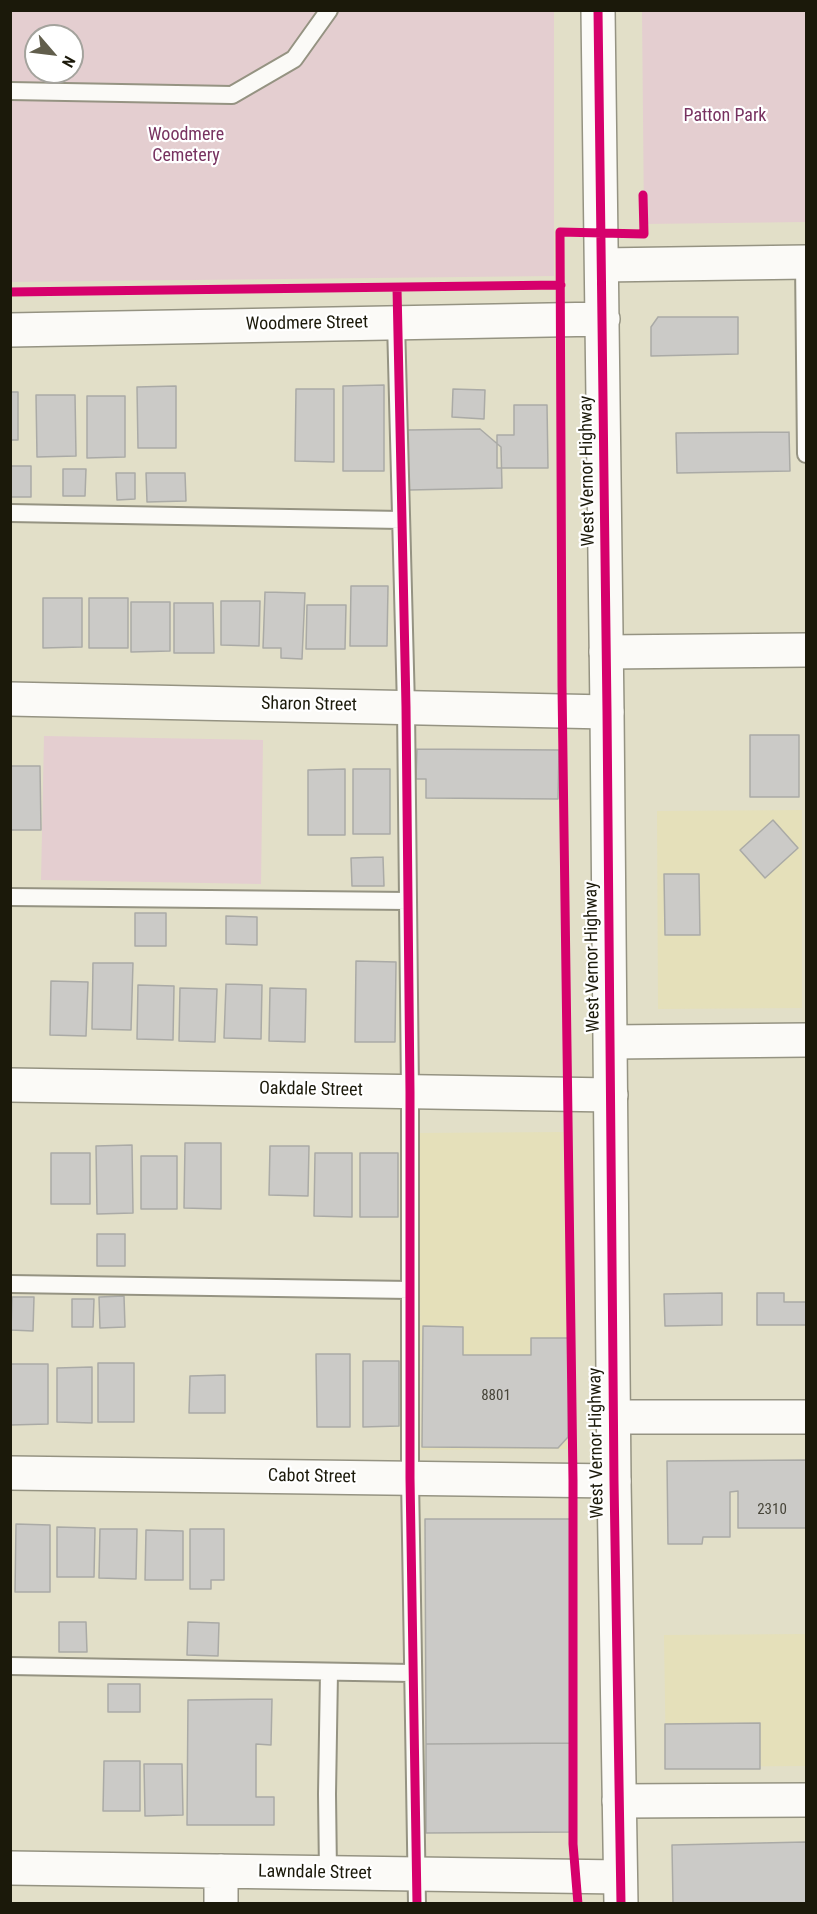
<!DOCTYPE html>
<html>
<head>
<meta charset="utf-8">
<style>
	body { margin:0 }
	#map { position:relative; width:817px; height:1914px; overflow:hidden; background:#e2dfc8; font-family:"Roboto Condensed",sans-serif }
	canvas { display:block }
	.frame { position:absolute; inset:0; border:12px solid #1b190a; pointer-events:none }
	.north { position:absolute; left:24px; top:24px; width:60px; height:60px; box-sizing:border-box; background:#fff; border:2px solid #a4a39d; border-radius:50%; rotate:118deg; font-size:16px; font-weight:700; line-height:24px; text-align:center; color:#1b190a }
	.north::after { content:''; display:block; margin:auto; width:21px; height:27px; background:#615e4c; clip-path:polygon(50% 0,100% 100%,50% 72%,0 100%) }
</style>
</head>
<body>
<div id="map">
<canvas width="817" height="1914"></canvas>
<div class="frame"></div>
<div class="north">N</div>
</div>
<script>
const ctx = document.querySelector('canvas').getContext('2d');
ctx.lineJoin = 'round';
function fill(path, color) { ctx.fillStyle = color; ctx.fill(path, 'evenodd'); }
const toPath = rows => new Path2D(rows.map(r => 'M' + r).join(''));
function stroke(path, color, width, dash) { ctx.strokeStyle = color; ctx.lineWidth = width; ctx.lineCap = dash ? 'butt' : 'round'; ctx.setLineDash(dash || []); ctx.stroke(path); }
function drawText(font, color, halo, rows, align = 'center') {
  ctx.font = font + ' "Roboto Condensed",sans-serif'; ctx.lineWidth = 4.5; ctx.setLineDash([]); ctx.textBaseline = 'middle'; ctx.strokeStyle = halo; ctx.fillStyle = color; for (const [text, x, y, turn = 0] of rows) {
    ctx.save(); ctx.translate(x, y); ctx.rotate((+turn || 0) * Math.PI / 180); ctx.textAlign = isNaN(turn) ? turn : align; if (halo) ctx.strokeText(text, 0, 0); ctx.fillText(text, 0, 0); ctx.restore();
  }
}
fill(toPath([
	[802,810,802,1008,658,1009,657,811],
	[566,1132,567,1449,421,1450,419,1133],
	[806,1634,806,1766,666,1767,664,1635]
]), '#e5e0ba');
fill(toPath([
	[10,11,554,11,554,276,11,282],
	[36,36,72,36,72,72,36,72],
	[642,11,806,11,806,222,644,224],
	[44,736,263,740,261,884,41,880]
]), '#e4ced0');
const building = toPath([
	[658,317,738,317,738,354,651,356,651,327,658,317],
	[384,385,384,471,343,471,343,386,384,385],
	[176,386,176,448,138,448,137,387,176,386],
	[296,389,334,389,334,462,295,461,296,389],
	[453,389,485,390,484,419,452,417,453,389],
	[10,392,18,392,18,440,10,440,10,392],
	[36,395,75,395,76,456,37,457,36,395],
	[87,396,125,396,125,457,87,458,87,396],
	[514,405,547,405,548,468,497,468,497,435,514,435,514,405],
	[480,429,501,447,502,488,409,490,407,430,480,429],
	[789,432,790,471,677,473,676,433,789,432],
	[10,466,31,466,31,497,10,497,10,466],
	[63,469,86,469,85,496,63,496,63,469],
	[116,473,135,473,135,499,117,500,116,473],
	[146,473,185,473,186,501,147,502,146,473],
	[351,586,388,586,387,646,350,646,351,586],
	[265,592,305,593,302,659,281,658,281,648,263,648,265,592],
	[43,598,82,598,82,647,43,648,43,598],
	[89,598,128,598,128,648,89,648,89,598],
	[221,601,260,601,259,646,221,645,221,601],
	[131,602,170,602,170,651,131,652,131,602],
	[174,603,213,603,214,653,174,653,174,603],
	[307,605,346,605,345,649,306,649,307,605],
	[750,735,799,735,799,797,750,797,750,735],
	[417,749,559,750,558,799,426,798,426,779,416,779,417,749],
	[10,766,40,766,41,830,10,830,10,766],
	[345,769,345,835,308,835,308,770,345,769],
	[353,769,390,769,390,834,353,834,353,769],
	[773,820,798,848,765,878,740,850,773,820],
	[383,857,384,886,352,886,351,858,383,857],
	[664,874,699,874,700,935,665,935,664,874],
	[135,913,166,913,166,946,135,946,135,913],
	[226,916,257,917,257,945,226,944,226,916],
	[356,961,396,962,395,1042,355,1042,356,961],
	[93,963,133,963,131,1030,92,1029,93,963],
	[51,981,88,982,86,1036,50,1035,51,981],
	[226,984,262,985,261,1039,224,1038,226,984],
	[138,985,174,986,173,1040,137,1039,138,985],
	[180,988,217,989,215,1042,179,1041,180,988],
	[270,988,306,989,305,1042,269,1041,270,988],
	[185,1143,221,1143,221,1209,184,1208,185,1143],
	[132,1145,133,1213,97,1214,96,1146,132,1145],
	[270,1146,309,1146,308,1196,269,1195,270,1146],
	[51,1153,90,1153,90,1204,51,1204,51,1153],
	[315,1153,352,1153,352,1217,314,1216,315,1153],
	[360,1153,398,1153,398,1217,360,1217,360,1153],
	[141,1156,177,1156,177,1209,141,1209,141,1156],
	[97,1234,125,1234,125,1266,97,1266,97,1234],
	[722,1293,722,1325,665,1326,664,1294,722,1293],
	[757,1293,784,1293,784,1302,806,1302,806,1325,757,1325,757,1293],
	[124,1296,125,1327,100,1328,99,1297,124,1296],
	[12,1297,34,1297,33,1331,11,1330,12,1297],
	[72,1299,94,1299,93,1327,72,1327,72,1299],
	[423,1326,463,1327,463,1355,531,1355,531,1338,569,1338,568,1437,558,1448,422,1447,423,1326],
	[316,1354,350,1354,350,1427,317,1427,316,1354],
	[363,1361,399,1361,399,1426,363,1427,363,1361],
	[98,1363,134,1363,134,1422,98,1422,98,1363],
	[10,1364,48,1364,48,1424,10,1425,10,1364],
	[92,1367,92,1423,57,1422,57,1368,92,1367],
	[225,1375,225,1413,189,1413,190,1376,225,1375],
	[806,1460,806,1528,738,1528,738,1491,730,1492,730,1537,703,1537,702,1544,668,1544,667,1461,806,1460],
	[425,1519,571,1519,571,1743,426,1744,425,1519],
	[16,1524,50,1525,50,1592,15,1592,16,1524],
	[57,1527,95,1528,94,1577,57,1577,57,1527],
	[100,1529,137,1529,136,1579,99,1578,100,1529],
	[190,1529,224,1529,224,1580,211,1580,211,1589,190,1589,190,1529],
	[146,1530,183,1531,183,1580,145,1580,146,1530],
	[59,1622,86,1622,87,1652,59,1652,59,1622],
	[188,1622,219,1623,218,1656,187,1655,188,1622],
	[108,1684,140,1684,140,1712,108,1712,108,1684],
	[272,1699,271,1745,256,1744,256,1797,274,1797,274,1825,187,1825,188,1700,272,1699],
	[760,1723,760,1769,665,1769,665,1724,760,1723],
	[571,1743,570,1832,426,1833,426,1744,571,1743],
	[104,1761,140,1761,140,1811,103,1811,104,1761],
	[144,1764,182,1764,183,1815,145,1816,144,1764],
	[806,1842,806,1904,673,1904,672,1845,806,1842]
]);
fill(building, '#cbcac7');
stroke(building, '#aaaaa6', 1.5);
const lane = toPath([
	[10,91,232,95,294,59,329,10],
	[804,262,806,454],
	[396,322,406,707,410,1092,410,1478,417,1904],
	[10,513,401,520],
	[10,897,408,901],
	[10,1284,410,1290],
	[10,1666,412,1673],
	[328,1873,327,1794,329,1672]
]);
const street = toPath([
	[602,265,806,262],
	[606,652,806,650],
	[10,699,607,712],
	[611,1042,806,1040],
	[10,1085,611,1095],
	[614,1417,806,1417],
	[10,1473,614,1481],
	[619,1801,806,1800],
	[10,1868,620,1877],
	[221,1871,221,1904]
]);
const secondary = toPath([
	[598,10,607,712,614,1481,621,1904],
	[10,330,603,319]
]);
stroke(lane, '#959382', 20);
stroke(street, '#959382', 36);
stroke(secondary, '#959382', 36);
stroke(lane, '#fbfaf7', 16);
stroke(street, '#fbfaf7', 33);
stroke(secondary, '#fbfaf7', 33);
stroke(toPath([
	[598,10,607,712,614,1481,621,1904],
	[397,288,406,707,410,1092,410,1478,417,1904],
	[10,292,561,285],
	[578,1904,573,1844,573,1480,562,686,560,232,644,234,643,195]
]), '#d6006c', 9);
drawText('15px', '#474539', null, [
	["8801",496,1396],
	["2310",772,1510]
]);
drawText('18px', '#773260', '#fff', [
	["Patton Park",725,116],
	["Woodmere",186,135],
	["Cemetery",186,156]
]);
drawText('18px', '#1b190a', '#fff', [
	["Woodmere Street",307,324,-1],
	["West Vernor Highway",588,471,-91],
	["Sharon Street",309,705,1],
	["West Vernor Highway",593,957,-91],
	["Oakdale Street",311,1090,1],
	["West Vernor Highway",597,1443,-91],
	["Cabot Street",312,1477,1],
	["Lawndale Street",315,1873,1]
]);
</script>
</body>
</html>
